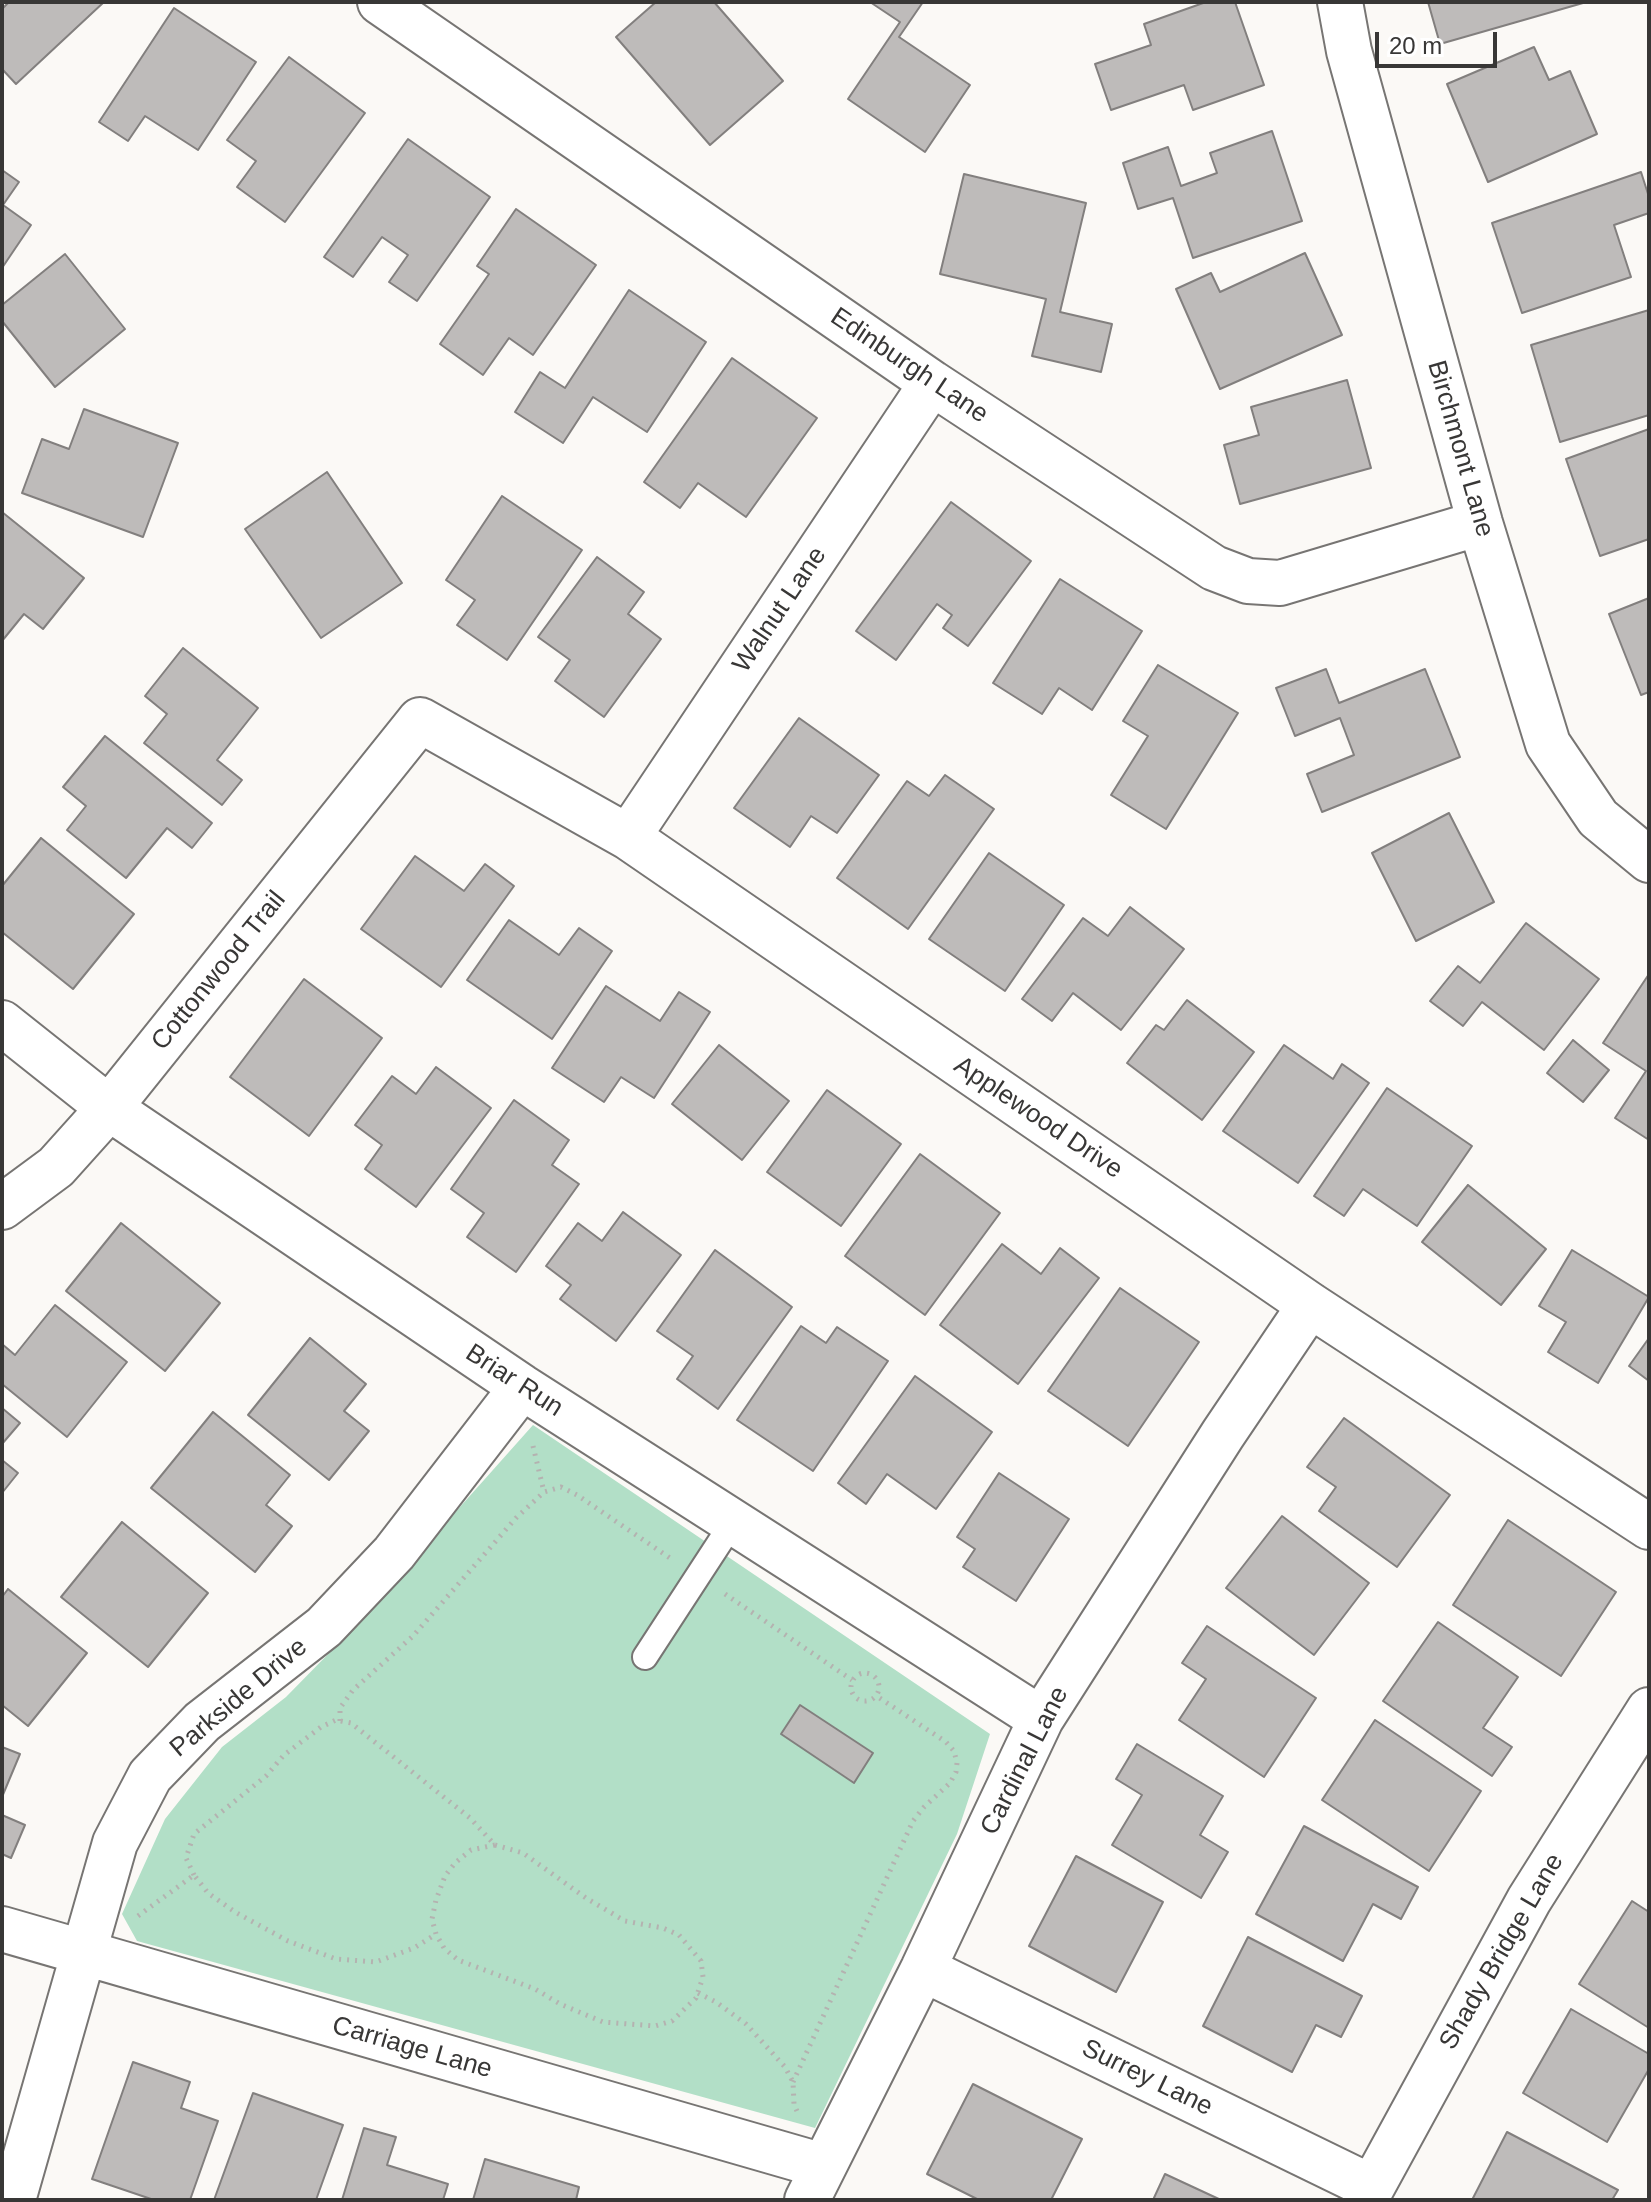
<!DOCTYPE html>
<html>
<head>
<meta charset="utf-8">
<style>
	body { margin:0 }
	#map { position:relative; width:1651px; height:2202px; overflow:hidden; background:#fbf9f6; font-family:Helvetica,sans-serif }
	canvas { display:block }
	.frame { position:absolute; inset:0; border:4px solid #383736; pointer-events:none }
	.scale { position:absolute; left:1375px; top:32px; width:122px; height:36px; box-sizing:border-box; border:4px solid #383736; border-top:0; padding-left:10px; font-size:24px; line-height:28px; white-space:nowrap; color:#383736; -webkit-text-stroke:6px #fff; paint-order:stroke }
</style>
</head>
<body>
<div id="map">
<canvas width="1651" height="2202"></canvas>
<div class="frame"></div>
<div class="scale">20 m</div>
</div>
<script>
const ctx = document.querySelector('canvas').getContext('2d');
ctx.lineJoin = 'round';
function fill(path, color) { ctx.fillStyle = color; ctx.fill(path, 'evenodd'); }
const toPath = rows => new Path2D(rows.map(r => 'M' + r).join(''));
function stroke(path, color, width, dash) { ctx.strokeStyle = color; ctx.lineWidth = width; ctx.lineCap = dash ? 'butt' : 'round'; ctx.setLineDash(dash || []); ctx.stroke(path); }
function drawText(font, color, halo, rows, align = 'center') {
  ctx.font = font + ' Helvetica,sans-serif'; ctx.lineWidth = 8; ctx.setLineDash([]); ctx.textBaseline = 'middle'; ctx.strokeStyle = halo; ctx.fillStyle = color; for (const [text, x, y, turn = 0] of rows) {
    ctx.save(); ctx.translate(x, y); ctx.rotate((+turn || 0) * Math.PI / 180); ctx.textAlign = isNaN(turn) ? turn : align; if (halo) ctx.strokeText(text, 0, 0); ctx.fillText(text, 0, 0); ctx.restore();
  }
}
fill(toPath([
	[533,1425,990,1734,957,1834,815,2128,137,1941,122,1914,165,1819,222,1747,286,1697,337,1645]
]), '#b2dfc7');
const building = toPath([
	[9,2,104,2,16,84,2,69,2,9,9,2],
	[656,2,714,2,783,81,710,145,616,37,656,2],
	[870,2,923,2,899,37,970,85,925,152,848,99,900,22,870,2],
	[1206,2,1235,2,1264,85,1193,110,1184,85,1111,110,1095,64,1151,45,1144,24,1206,2],
	[1428,2,1583,2,1583,3,1440,44,1428,2],
	[174,8,256,62,198,150,145,116,128,141,99,122,174,8],
	[1534,47,1549,80,1570,71,1597,134,1488,182,1447,84,1534,47],
	[289,57,365,113,285,222,237,187,256,161,227,140,289,57],
	[1272,131,1302,221,1193,258,1173,198,1138,209,1123,163,1168,147,1181,186,1217,173,1210,153,1272,131],
	[408,139,490,197,417,301,389,282,408,255,382,237,353,277,324,257,408,139],
	[2,170,19,182,3,205,31,225,2,268,2,170],
	[1641,172,1649,197,1649,213,1614,225,1631,277,1522,313,1492,223,1641,172],
	[964,174,1086,203,1060,312,1112,324,1101,372,1032,356,1046,299,940,274,964,174],
	[516,209,596,265,533,355,509,338,483,375,440,344,489,274,477,266,516,209],
	[1305,253,1342,335,1220,389,1176,289,1211,273,1220,292,1305,253],
	[65,254,125,329,55,387,2,321,2,305,65,254],
	[629,290,706,342,647,432,593,397,563,443,515,412,540,372,565,388,629,290],
	[1649,310,1649,415,1560,442,1531,345,1649,310],
	[732,358,817,418,746,517,698,483,680,508,644,482,732,358],
	[1347,380,1371,468,1240,504,1224,445,1259,435,1251,407,1347,380],
	[84,409,178,443,143,537,22,493,42,439,69,449,84,409],
	[1649,429,1649,539,1600,556,1566,459,1649,429],
	[327,472,402,583,321,638,245,529,327,472],
	[502,496,582,550,507,660,457,625,475,600,446,580,502,496],
	[951,502,1031,561,968,646,943,628,952,615,937,604,896,660,856,631,951,502],
	[2,512,84,578,43,629,24,614,2,641,2,512],
	[597,557,644,592,628,614,661,639,604,717,555,681,570,660,538,637,597,557],
	[1060,579,1142,631,1092,710,1059,688,1042,714,993,683,1060,579],
	[1649,598,1649,692,1641,695,1609,614,1649,598],
	[183,648,258,708,217,760,242,780,222,805,144,743,167,714,145,696,183,648],
	[1158,665,1238,713,1166,829,1111,795,1148,736,1123,721,1158,665],
	[1326,669,1339,703,1425,669,1460,757,1322,812,1307,774,1354,755,1340,718,1295,736,1276,688,1326,669],
	[799,718,879,775,837,833,811,816,790,847,734,808,799,718],
	[105,736,212,823,192,848,167,828,126,878,67,830,86,806,63,787,105,736],
	[945,775,994,809,908,929,837,878,907,781,929,796,945,775],
	[1449,813,1494,902,1416,941,1372,853,1449,813],
	[41,838,134,914,73,989,2,932,2,886,41,838],
	[989,853,1064,905,1005,991,929,939,989,853],
	[415,856,464,891,485,864,514,886,441,987,361,929,415,856],
	[1130,907,1184,949,1121,1030,1073,993,1052,1021,1022,999,1083,918,1108,936,1130,907],
	[509,920,559,955,579,928,612,951,552,1039,467,980,509,920],
	[1526,923,1599,979,1544,1050,1482,1002,1463,1026,1430,1001,1458,966,1480,983,1526,923],
	[1649,974,1649,1140,1615,1118,1646,1071,1603,1043,1649,974],
	[304,979,382,1038,309,1136,230,1077,304,979],
	[606,986,660,1021,679,992,710,1012,654,1098,621,1077,604,1102,552,1068,606,986],
	[1187,1000,1254,1052,1202,1120,1127,1063,1156,1025,1164,1030,1187,1000],
	[1573,1040,1609,1070,1583,1102,1547,1073,1573,1040],
	[719,1045,789,1101,742,1160,672,1104,719,1045],
	[1284,1045,1333,1079,1342,1064,1369,1083,1298,1183,1223,1131,1284,1045],
	[436,1067,491,1108,416,1207,365,1169,382,1145,355,1125,392,1076,416,1094,436,1067],
	[1387,1088,1472,1146,1417,1226,1363,1189,1344,1216,1314,1196,1387,1088],
	[827,1090,901,1144,841,1226,767,1172,827,1090],
	[514,1100,569,1140,552,1165,579,1184,516,1272,467,1237,484,1213,451,1189,514,1100],
	[920,1154,1000,1213,925,1315,845,1256,920,1154],
	[1468,1185,1546,1249,1501,1305,1422,1242,1468,1185],
	[623,1212,681,1255,616,1341,560,1299,571,1285,546,1266,578,1223,602,1241,623,1212],
	[121,1223,220,1303,165,1371,66,1291,121,1223],
	[1002,1244,1041,1274,1060,1248,1099,1278,1018,1384,940,1325,1002,1244],
	[715,1250,792,1307,718,1409,677,1379,693,1356,657,1331,715,1250],
	[1572,1250,1649,1297,1598,1383,1548,1352,1566,1322,1539,1306,1572,1250],
	[1120,1288,1199,1342,1128,1446,1048,1391,1120,1288],
	[55,1305,127,1362,67,1437,2,1384,2,1344,15,1355,55,1305],
	[801,1326,826,1343,837,1327,888,1361,813,1471,737,1420,801,1326],
	[310,1338,366,1384,344,1411,369,1431,329,1480,248,1415,310,1338],
	[1649,1338,1649,1381,1629,1366,1649,1338],
	[915,1376,992,1432,936,1509,887,1474,866,1504,838,1483,915,1376],
	[2,1408,20,1423,2,1444,2,1408],
	[213,1412,290,1475,266,1505,292,1526,255,1572,151,1488,213,1412],
	[1344,1418,1450,1495,1397,1567,1319,1511,1336,1487,1307,1467,1344,1418],
	[2,1460,18,1473,2,1493,2,1460],
	[999,1473,1069,1519,1016,1601,963,1567,975,1549,957,1537,999,1473],
	[1282,1516,1369,1583,1314,1655,1226,1588,1282,1516],
	[1508,1520,1616,1592,1561,1676,1453,1605,1508,1520],
	[122,1522,208,1593,148,1667,61,1597,122,1522],
	[8,1589,87,1653,28,1726,2,1705,2,1597,8,1589],
	[1438,1622,1518,1677,1483,1728,1512,1747,1492,1776,1383,1701,1438,1622],
	[1207,1626,1316,1698,1264,1777,1179,1720,1206,1679,1182,1663,1207,1626],
	[800,1705,873,1753,854,1783,781,1734,800,1705],
	[1375,1720,1481,1791,1429,1871,1322,1800,1375,1720],
	[1137,1744,1223,1796,1200,1835,1228,1852,1201,1898,1112,1845,1142,1795,1116,1779,1137,1744],
	[2,1747,20,1754,2,1797,2,1747],
	[2,1815,25,1825,11,1858,2,1854,2,1815],
	[1304,1826,1418,1887,1401,1919,1373,1904,1343,1961,1256,1914,1304,1826],
	[1076,1856,1163,1902,1116,1992,1029,1946,1076,1856],
	[1632,1901,1649,1912,1649,2028,1579,1984,1632,1901],
	[1248,1937,1362,1996,1341,2037,1316,2025,1292,2072,1203,2026,1248,1937],
	[1571,2009,1649,2054,1649,2069,1607,2142,1523,2093,1571,2009],
	[133,2062,190,2082,181,2108,218,2121,190,2200,154,2200,92,2179,133,2062],
	[973,2084,1082,2139,1051,2200,979,2200,927,2174,973,2084],
	[253,2093,343,2125,316,2200,214,2200,253,2093],
	[364,2128,396,2137,387,2165,448,2184,443,2200,342,2200,364,2128],
	[1507,2132,1618,2190,1612,2200,1472,2200,1507,2132],
	[485,2159,579,2187,576,2200,473,2200,485,2159],
	[1165,2174,1221,2200,1153,2200,1165,2174]
]);
fill(building, '#bebbba');
stroke(building, '#827f7e', 2);
const lane = toPath([
	[645,1657,733,1522]
]);
const street = toPath([
	[380,2,932,383,1214,568,1248,581,1280,583,1480,523],
	[1340,2,1349,51,1480,523,1548,744,1598,818,1649,860],
	[628,837,932,383],
	[2,1023,109,1108,522,1387,1041,1719],
	[2,1207,56,1167,109,1108,420,720,628,837,1310,1305,1649,1527],
	[2,1929,823,2166],
	[923,1969,1371,2187],
	[13,2200,115,1843,150,1776,202,1722,324,1627,394,1553,522,1387],
	[807,2200,923,1969,1041,1719,1223,1434,1310,1305],
	[1365,2200,1529,1900,1649,1710]
]);
stroke(lane, '#777573', 28);
stroke(street, '#777573', 48);
stroke(toPath([
	[533,1446,544,1492],
	[725,1594,852,1680],
	'851 1687a14 14 0 1 1 28 0a14 14 0 1 1-28 0Z',
	[340,1721,340,1708,353,1690,413,1636,516,1518,544,1492,561,1487,577,1495,670,1558],
	[495,1845,523,1853,586,1898,625,1921,663,1928,679,1935,701,1961,703,1977,696,1998,672,2021,655,2026,603,2022,560,2004,535,1989,458,1960,444,1948,436,1934,432,1919,436,1900,445,1876,455,1863,471,1850,495,1845],
	[194,1875,186,1858,194,1834,266,1776,284,1755,321,1727,336,1720,351,1723,470,1818,495,1845],
	[138,1916,194,1875,208,1893,235,1912,288,1941,336,1959,376,1962,414,1948,436,1934],
	[698,1993,716,2002,746,2024,785,2067,793,2082,794,2104,799,2116],
	[793,2082,913,1821,924,1807,950,1783,956,1772,957,1763,954,1751,946,1742,875,1695]
]), '#b4b2b0', 5, [2, 6]);
stroke(lane, '#fff', 24);
stroke(street, '#fff', 44);
drawText('26px', '#383736', '#fff', [
	["Edinburgh Lane",909,366,34],
	["Birchmont Lane",1460,449,74],
	["Walnut Lane",780,610,-56],
	["Cottonwood Trail",219,971,-51],
	["Applewood Drive",1038,1118,34],
	["Briar Run",514,1381,33],
	["Parkside Drive",239,1698,-40],
	["Cardinal Lane",1025,1761,-63],
	["Shady Bridge Lane",1502,1952,-60],
	["Carriage Lane",412,2048,16],
	["Surrey Lane",1147,2078,26]
]);
</script>
</body>
</html>
